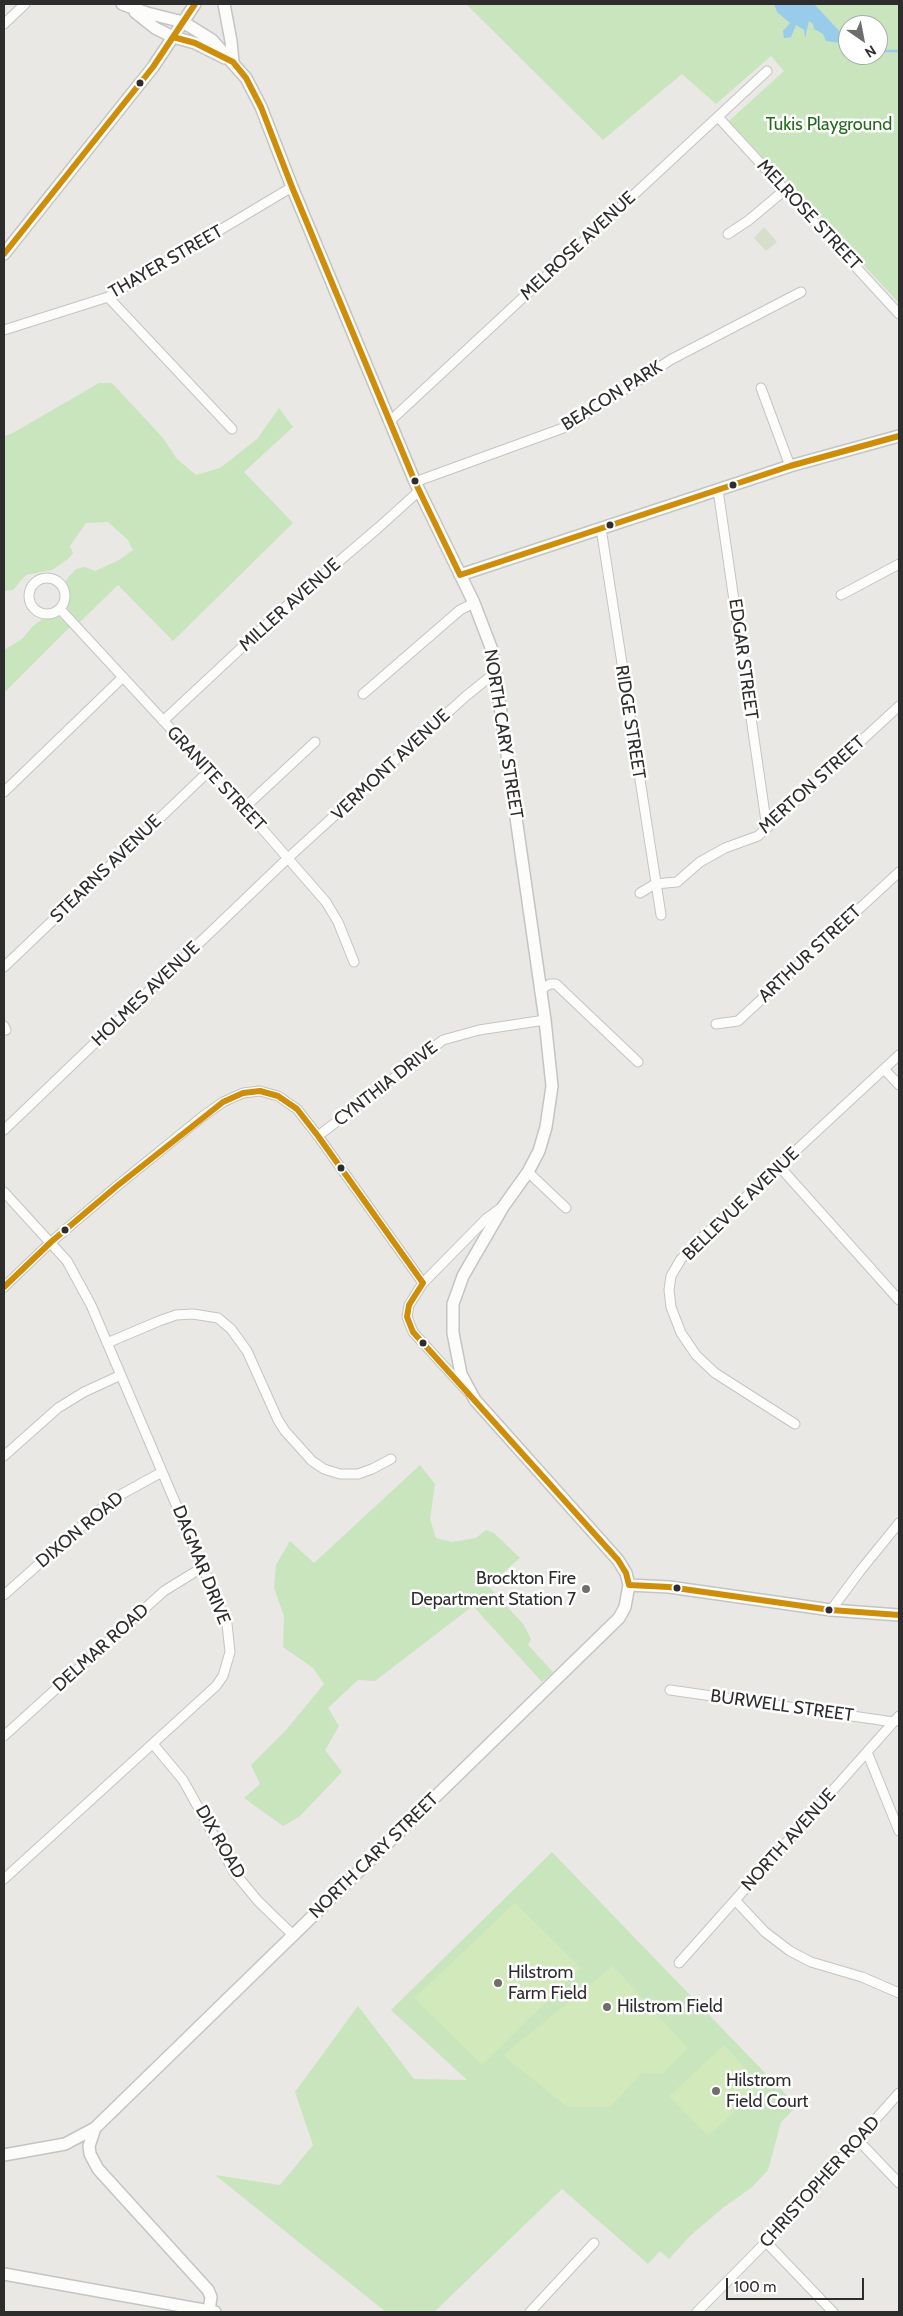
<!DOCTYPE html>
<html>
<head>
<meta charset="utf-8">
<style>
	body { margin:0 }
	#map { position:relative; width:903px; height:2316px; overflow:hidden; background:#eae8e4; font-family:Cabin,sans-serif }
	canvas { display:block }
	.frame { position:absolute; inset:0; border:5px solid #2d2d2d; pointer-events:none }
	.north { position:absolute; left:838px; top:15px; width:50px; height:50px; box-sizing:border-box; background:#fff; border:1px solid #ababab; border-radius:50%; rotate:147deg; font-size:14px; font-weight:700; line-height:20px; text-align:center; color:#2d2d2d }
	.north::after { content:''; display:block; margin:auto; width:18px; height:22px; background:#6f6e6d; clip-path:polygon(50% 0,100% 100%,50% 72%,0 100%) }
	.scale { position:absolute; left:726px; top:2278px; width:138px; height:22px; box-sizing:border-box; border:2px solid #2d2d2d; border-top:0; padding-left:6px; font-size:15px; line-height:18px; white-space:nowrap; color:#2d2d2d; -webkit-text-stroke:4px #fff; paint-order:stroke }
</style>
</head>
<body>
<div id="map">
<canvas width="903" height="2316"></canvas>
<div class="frame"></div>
<div class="north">N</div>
<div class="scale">100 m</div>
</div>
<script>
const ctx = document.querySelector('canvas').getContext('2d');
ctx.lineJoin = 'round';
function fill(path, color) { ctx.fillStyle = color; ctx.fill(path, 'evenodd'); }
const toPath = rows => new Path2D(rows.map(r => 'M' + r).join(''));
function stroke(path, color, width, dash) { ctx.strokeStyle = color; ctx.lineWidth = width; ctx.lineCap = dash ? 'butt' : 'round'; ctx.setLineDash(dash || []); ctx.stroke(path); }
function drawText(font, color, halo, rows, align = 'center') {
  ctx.font = font + ' Cabin,sans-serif'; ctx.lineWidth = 5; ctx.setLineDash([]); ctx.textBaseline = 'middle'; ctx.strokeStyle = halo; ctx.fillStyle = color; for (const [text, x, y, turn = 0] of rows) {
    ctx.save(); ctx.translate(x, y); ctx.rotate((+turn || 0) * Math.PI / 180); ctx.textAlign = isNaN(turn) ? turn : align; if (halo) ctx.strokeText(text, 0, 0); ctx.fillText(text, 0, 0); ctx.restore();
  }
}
fill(toPath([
	[466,4,899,4,899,303,729,121,784,71,771,56,716,104,682,74,603,140],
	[848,25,878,25,878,55,848,55],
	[99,383,112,383,163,438,177,459,196,475,220,468,257,439,279,408,293,427,244,472,293,523,173,641,118,585,78,624,68,611,66,580,76,569,85,567,95,571,119,560,133,550,128,540,108,522,86,523,70,546,73,553,68,559,52,570,26,575,13,590,4,591,4,436,11,434],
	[57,615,70,627,4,693,4,650,22,639,33,626,45,617],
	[420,1465,435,1484,430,1519,436,1538,452,1542,476,1538,486,1530,494,1533,520,1558,488,1586,524,1625,531,1639,528,1645,553,1672,542,1682,473,1606,375,1681,358,1680,328,1708,339,1726,325,1750,342,1772,299,1817,283,1826,244,1798,260,1784,251,1765,286,1730,324,1684,313,1668,283,1647,284,1616,274,1588,276,1565,290,1541,314,1563],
	[552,1852,797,2106,781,2122,768,2170,751,2188,724,2207,691,2235,669,2259,660,2251,648,2264,562,2189,434,2312,386,2312,215,2175,280,2185,313,2145,295,2092,358,2006,414,2079,467,2080,391,2010]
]), '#c8e5be');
fill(toPath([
	[764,227,777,242,766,251,754,238]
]), '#d5dfcb');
fill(toPath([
	[515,1903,581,1968,482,2065,414,1998],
	[613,1966,688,2048,662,2074,642,2073,610,2107,567,2107,503,2055],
	[724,2045,762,2086,708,2136,669,2096]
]), '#d2e9bb');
fill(toPath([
	[774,4,814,4,844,36,840,43,826,41,823,34,814,29,813,24,809,21,805,38,804,30,796,25,791,37,784,38,783,31,790,23,777,12]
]), '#98ccea');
stroke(toPath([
	[838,41,848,45],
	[878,51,899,51]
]), '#98ccea', 2.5);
const street = toPath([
	[4,24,25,4],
	[718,117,899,314],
	[728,234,749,220,786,189],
	[108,297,232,429],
	[4,330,108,297,292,187],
	[761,388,790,466],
	[389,422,767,71],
	[415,482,566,427,672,359,801,292],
	[718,490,767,828],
	[601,528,661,915],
	'29 596a18 18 0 1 1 36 0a18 18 0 1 1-36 0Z',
	[841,595,899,564],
	[60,609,244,808,326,902,338,922,354,962],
	[363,694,460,610,474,603],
	[163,721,282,610,378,528,419,491],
	[4,792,123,677],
	[244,808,315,742],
	[640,893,655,884,677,882,700,862,725,848,758,836,899,706],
	[4,967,209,771],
	[540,990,550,984,556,984,638,1062],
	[716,1024,738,1021,899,872],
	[4,1026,6,1030],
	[884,1069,899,1085],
	[4,1130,288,858,466,696,496,672],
	[318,1136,443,1040,479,1030,545,1020],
	[779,1166,899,1300],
	[528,1172,566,1208],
	[4,1192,67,1261,91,1305,227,1624,230,1652,223,1676,216,1686,4,1879],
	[4,1287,51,1242,117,1186,202,1117,223,1102,243,1093,260,1091,278,1096,297,1109,318,1136,423,1283],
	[107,1343,159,1321,176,1315,193,1314,218,1318,231,1329,247,1351,278,1420,285,1431,312,1461,324,1469,340,1474,358,1474,372,1469,391,1459],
	[467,1391,413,1332,407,1317,409,1305,423,1283,486,1219,501,1208],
	[795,1424,715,1373,696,1355,681,1333,671,1307,669,1290,671,1276,681,1259,695,1244,899,1055],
	[4,1456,58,1408,84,1392,121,1375],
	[4,1595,111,1500,162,1472],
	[831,1610,860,1571,899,1523],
	[670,1690,894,1722],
	[4,1736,164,1591,203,1567],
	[153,1744,183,1780,234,1872,258,1901,293,1935],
	[867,1752,899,1831],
	[735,1900,765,1932,790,1951,811,1962,862,1977,899,1993],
	[679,1963,899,1716],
	[857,2139,899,2183],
	[766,2242,833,2312],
	[530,2312,594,2243],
	[697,2312,766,2242,899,2093]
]);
const secondary = toPath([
	[122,4,147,13,183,22,212,40,246,78,261,107,292,187,415,482,474,603,492,650,545,1020,552,1086,546,1127,539,1151,528,1172,503,1207,463,1276,453,1304,453,1333,461,1374,475,1400,618,1560,626,1573,629,1585,625,1607,619,1618,95,2128,89,2146,90,2154,98,2169,208,2290,211,2297,209,2311],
	[224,4,231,41,233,62],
	[135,12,155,28,173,37,195,43,225,58],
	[4,254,153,67,195,4],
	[460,575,790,466,899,436],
	[629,1585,669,1587,831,1610,899,1615],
	[4,2155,65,2144,95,2128],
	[4,2274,215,2312]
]);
stroke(street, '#c4c4c4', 11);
stroke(secondary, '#c4c4c4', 14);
stroke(street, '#fcfcfb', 9);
stroke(secondary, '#fcfcfb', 11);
stroke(toPath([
	[173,37,195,43,233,62,246,78,261,107,292,187,415,482,460,575,790,466,899,436],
	[4,254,153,67,195,4],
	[4,1287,51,1242,117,1186,223,1102,243,1093,260,1091,278,1096,297,1109,318,1136,423,1283,409,1305,407,1317,413,1332,618,1560,626,1573,629,1585,669,1587,831,1610,899,1615]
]), '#cf8e09', 6);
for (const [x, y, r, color] of [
	[140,83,4.5,"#2d2d2d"],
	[415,481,4.5,"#2d2d2d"],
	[733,485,4.5,"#2d2d2d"],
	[610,525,4.5,"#2d2d2d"],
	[341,1168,4.5,"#2d2d2d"],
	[65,1230,4.5,"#2d2d2d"],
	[423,1343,4.5,"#2d2d2d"],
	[677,1588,4.5,"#2d2d2d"],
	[586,1589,5,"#6f6e6d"],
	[829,1610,4.5,"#2d2d2d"],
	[498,1983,5,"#6f6e6d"],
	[607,2007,5,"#6f6e6d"],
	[716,2091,5,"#6f6e6d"]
]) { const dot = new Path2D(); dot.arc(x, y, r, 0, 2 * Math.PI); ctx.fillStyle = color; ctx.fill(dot); stroke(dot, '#fff', 2); }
drawText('18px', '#246a1c', '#fff', [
	["Tukis Playground",829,125]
]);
drawText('18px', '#2d2d2d', '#fff', [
	["MELROSE STREET",809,215,47],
	["MELROSE AVENUE",578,246,-43],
	["THAYER STREET",166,262,-30],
	["BEACON PARK",612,396,-32],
	["MILLER AVENUE",290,605,-42],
	["EDGAR STREET",743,659,82],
	["RIDGE STREET",630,722,81],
	["NORTH CARY STREET",503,734,81],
	["VERMONT AVENUE",391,765,-43],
	["GRANITE STREET",216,779,47],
	["MERTON STREET",812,785,-42],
	["STEARNS AVENUE",106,869,-44],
	["ARTHUR STREET",810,954,-43],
	["HOLMES AVENUE",146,994,-44],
	["CYNTHIA DRIVE",386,1084,-38],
	["BELLEVUE AVENUE",741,1204,-44],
	["DIXON ROAD",80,1530,-40],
	["DAGMAR DRIVE",201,1565,68],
	["DELMAR ROAD",101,1648,-42],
	["BURWELL STREET",782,1706,8],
	["NORTH AVENUE",789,1840,-48],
	["DIX ROAD",220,1842,60],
	["NORTH CARY STREET",374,1856,-44],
	["CHRISTOPHER ROAD",820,2182,-48]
]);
drawText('18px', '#2d2d2d', '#fff', [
	["Brockton Fire",576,1579,"right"],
	["Department Station 7",576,1600,"right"],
	["Hilstrom",508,1973],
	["Farm Field",508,1994],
	["Hilstrom Field",617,2007],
	["Hilstrom",726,2081],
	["Field Court",726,2102]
], 'left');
</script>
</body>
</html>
